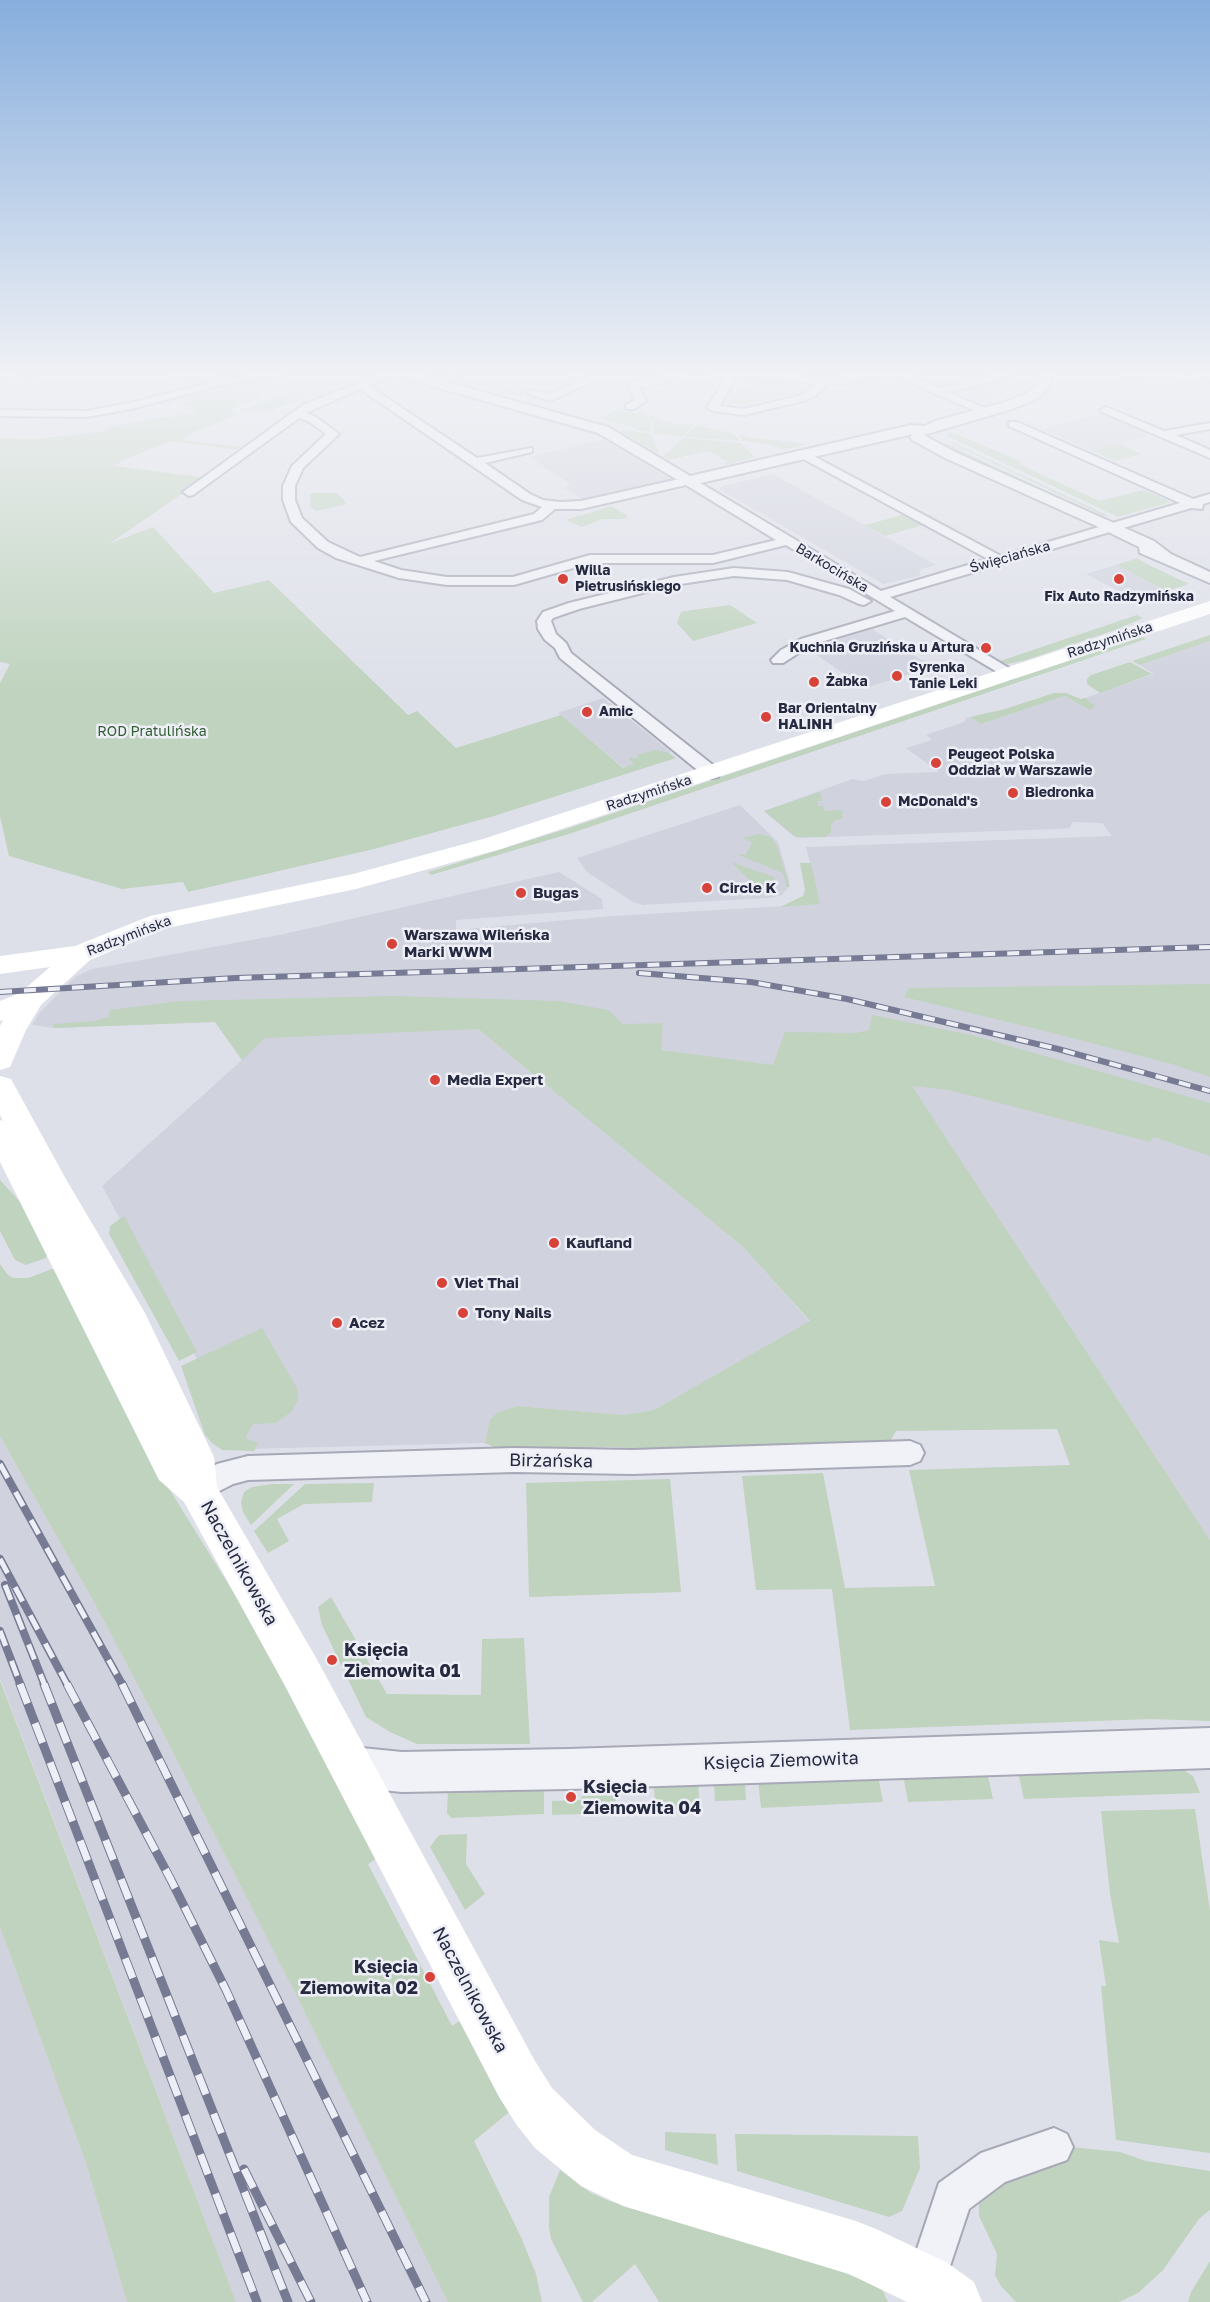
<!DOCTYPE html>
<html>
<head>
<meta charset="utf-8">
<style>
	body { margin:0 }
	canvas { display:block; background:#dee0e9 }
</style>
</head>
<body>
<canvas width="1210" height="2302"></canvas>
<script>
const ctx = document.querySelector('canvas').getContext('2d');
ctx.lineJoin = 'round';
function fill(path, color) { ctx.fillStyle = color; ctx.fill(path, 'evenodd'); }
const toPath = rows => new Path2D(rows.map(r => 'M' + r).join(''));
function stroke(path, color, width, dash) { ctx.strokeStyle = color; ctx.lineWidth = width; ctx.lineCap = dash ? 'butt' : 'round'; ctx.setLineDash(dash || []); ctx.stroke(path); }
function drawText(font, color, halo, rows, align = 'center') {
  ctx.font = font + ' "Golos Text",sans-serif'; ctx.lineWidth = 5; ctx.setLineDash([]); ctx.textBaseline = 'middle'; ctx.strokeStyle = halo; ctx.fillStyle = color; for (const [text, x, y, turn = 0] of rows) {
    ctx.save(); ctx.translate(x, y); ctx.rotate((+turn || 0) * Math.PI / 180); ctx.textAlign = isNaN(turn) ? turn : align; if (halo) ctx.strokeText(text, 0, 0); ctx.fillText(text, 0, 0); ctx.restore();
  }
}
fill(toPath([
	[991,382,1013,389,979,402,951,390],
	[1103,413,1153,434,1093,451,1041,429],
	[604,439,619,448,671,479,583,500,565,488,570,484,530,457],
	[773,474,936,565,921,569,919,576,883,584,719,489,723,486],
	[1116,565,1167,591,1138,601,1086,574],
	[872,629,915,656,933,667,865,688,808,649],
	[1210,641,1210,1540,911,1085,660,1050,663,1023,479,1030,742,1246,810,1322,654,1410,624,1415,517,1406,497,1413,490,1419,485,1443,246,1449,102,1186,242,1060,215,1022,54,1028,32,1025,40,1012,75,977,92,969,284,934,559,872,602,899,603,909,456,920,456,930,612,916,820,904,806,847,1112,836,1102,823,1072,822,1070,828,1058,829,800,838,793,836,764,811,852,779,864,781,885,774,939,772,906,748,932,740,926,735,964,722,966,718,970,717,981,724,1065,696,1074,701,1085,698,1154,674,1140,665],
	[603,698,671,752,624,768,558,713],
	[740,805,778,842,789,880,788,888,782,895,770,898,643,905,633,902,587,872,577,858],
	[0,1436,95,1604,160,1727,300,2003,448,2302,236,2302,0,1678],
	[0,1927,86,2163,127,2302,0,2302]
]), '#d0d2de');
fill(toPath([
	[0,371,33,371,25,374,9,374,57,380,40,383,7,384,10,381,0,387],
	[451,374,517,391,522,389,528,393,517,394,522,396,520,397,444,377],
	[271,382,286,388,269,395,264,393,256,396,260,398,231,409,235,416,189,434,182,440,240,447,237,450,171,441,123,460,115,466,200,477,204,475,208,476,109,544,153,527,214,593,269,580,408,715,417,711,456,748,561,715,623,768,634,764,629,759,631,757,634,759,638,757,637,755,655,750,669,753,676,758,494,816,374,849,188,892,183,882,122,889,9,856,0,816,0,683,10,664,0,662,0,438,37,439,106,431,104,428,196,412,191,407,186,407,181,402,183,401,176,396,226,384,237,391,228,384],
	[771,382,795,394,739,405,728,403,739,388],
	[291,390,311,395,269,412,239,411],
	[625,407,634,409,631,411,635,413,642,412,652,421,650,432,633,429,646,427,635,428,600,418],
	[646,414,674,424,694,425,683,437,653,433,654,421],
	[696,425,734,434,740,441,685,437],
	[628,430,651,434,660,455,620,431],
	[949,431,1006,455,1021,462,1019,464,1099,501,1144,490,1171,502,1118,517,947,436],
	[738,435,749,437,809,444,784,450,771,445,743,441],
	[684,438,741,443,754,457,725,465,723,464,728,462,708,451,668,460,662,457],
	[948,442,952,442,1107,515,1104,516],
	[946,443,1099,516,981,464,942,444],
	[1119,444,1141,454,1115,461,1093,451],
	[310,493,337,493,347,504,316,511,311,507],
	[611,506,628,516,624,519,602,519,582,527,566,520],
	[906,514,926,524,885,536,865,525],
	[1137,558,1149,565,1189,584,1167,591,1116,565],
	[730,605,757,623,693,641,677,623,681,612,685,611],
	[1137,615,1143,618,1115,630,1026,660,1008,664,1000,661],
	[1210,635,1210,641,1140,665,1132,661],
	[1141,636,1146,639,572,833,431,875,428,872,566,829],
	[1130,662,1152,674,1100,693,1087,684,1087,679,1091,675],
	[1054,693,1066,693,1081,699,1085,698,1095,706,1090,710,1065,696,981,724,970,717,1005,709],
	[820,792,822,801,817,801,818,806,823,806,825,811,842,810,843,818,834,821,831,825,831,833,825,837,796,837,764,811],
	[759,834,771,837,777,846,790,887,787,887,783,873,736,854,746,855,752,842,742,838],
	[731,862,774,877,776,885,768,891,759,890,749,883,751,882],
	[800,863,811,863,820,904,780,907,803,896,805,890],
	[1210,984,1210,1077,1172,1064,1045,1031,904,997,909,988],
	[393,996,559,1001,608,1010,623,1024,663,1023,661,1050,773,1065,785,1032,856,1033,869,1030,872,1015,971,1035,1210,1103,1210,1156,1154,1137,1150,1142,949,1090,912,1086,1210,1540,1210,1721,1151,1719,850,1730,832,1589,756,1590,742,1476,823,1473,845,1588,935,1586,909,1470,1070,1465,1057,1429,896,1431,888,1445,678,1450,609,1447,521,1450,496,1448,485,1443,490,1419,497,1413,517,1406,624,1415,654,1410,810,1321,742,1246,478,1029,265,1038,242,1060,215,1022,54,1028,54,1024,94,1021,109,1017,110,1010,181,1001],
	[0,1180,24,1206,48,1253,46,1258,26,1265,15,1260,0,1231],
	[124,1216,197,1352,179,1361,109,1234,110,1226],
	[0,1264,8,1275,14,1278,28,1278,52,1269,57,1270,163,1479,263,1640,380,1856,368,1864,452,2026,463,2019,514,2108,474,2141,521,2237,536,2274,542,2302,448,2302,300,2003,160,1727,95,1604,0,1436],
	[262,1328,297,1388,298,1400,291,1412,276,1423,253,1424,245,1438,258,1443,254,1451,222,1450,212,1443,205,1435,181,1366],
	[670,1479,681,1592,529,1597,526,1483],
	[374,1483,372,1502,304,1504,277,1519,289,1541,268,1553,254,1531,305,1484],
	[272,1484,294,1484,251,1525,243,1512,241,1502,244,1492,252,1487],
	[331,1597,387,1694,481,1695,482,1639,524,1638,530,1744,417,1744,390,1732,366,1717,322,1625,318,1607],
	[0,1680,236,2302,127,2302,86,2163,0,1927],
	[1181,1768,1193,1776,1200,1793,1024,1799,1018,1772],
	[987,1772,993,1799,908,1802,903,1775],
	[878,1776,883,1802,761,1808,758,1781],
	[745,1781,746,1800,715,1801,714,1782],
	[698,1782,700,1809,655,1810,654,1783],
	[448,1789,544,1789,544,1814,451,1818,447,1813],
	[616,1795,616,1813,552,1815,552,1801,581,1800,582,1796],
	[1195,1809,1210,1911,1210,2153,1116,2140,1101,1986,1106,1986,1099,1940,1119,1943,1110,1894,1101,1811],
	[467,1834,466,1864,485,1894,465,1910,430,1847,439,1835],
	[665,2132,716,2134,718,2165,665,2150],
	[735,2134,918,2136,920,2168,902,2211,889,2217,737,2171],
	[1071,2147,1120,2152,1146,2161,1210,2171,1210,2210,1199,2219,1163,2270,1138,2293,1119,2302,1016,2302,1001,2286,995,2275,997,2254,979,2216,979,2201,989,2186],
	[560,2170,591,2193,609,2201,834,2269,881,2287,888,2302,659,2302,635,2264,592,2302,583,2302,551,2239,549,2228,549,2197],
	[1210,2261,1210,2302,1188,2302,1191,2292]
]), '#bfd3be');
const minor = toPath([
	[165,371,185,371,231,379,275,371,284,373,279,376,226,384,131,409,86,417,0,416,0,410,86,411,130,403,212,382,170,374,165,371],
	[387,371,400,371,369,386,477,458,532,448,532,452,485,463,530,494,543,500,560,502,581,501,688,477,692,478,881,591,988,559,796,455,796,451,804,451,1001,556,1180,503,1009,426,1009,422,1017,422,1193,499,1210,494,1210,502,1203,504,1202,509,1191,508,890,597,1014,671,1017,674,1014,677,1009,679,905,617,811,645,783,663,773,663,771,660,781,650,801,639,895,611,786,545,713,563,591,563,514,585,447,585,399,578,336,558,318,548,291,522,283,500,283,486,292,466,326,434,308,421,299,418,193,495,189,496,183,492,303,405,387,371],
	[360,389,522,500,542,507,534,514,360,557,328,542,302,518,295,500,295,486,303,468,339,434,316,417,306,413,360,389],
	[686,485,776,540,713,555,590,555,513,577,447,577,401,570,374,561,542,520,555,509,581,509,686,485],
	[566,371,577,371,591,382,550,401,527,393,532,390,549,394,578,381,566,371],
	[675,371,688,371,659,384,639,387,646,401,634,409,626,409,626,405,635,400,627,384,628,382,653,379,675,371],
	[704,371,832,378,876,371,899,371,939,388,998,374,1002,371,1013,371,1006,378,948,392,989,410,989,414,985,415,889,374,849,383,824,384,825,386,823,390,807,400,744,415,713,411,707,408,726,377,704,371],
	[735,378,812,383,814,386,799,396,744,409,720,406,735,378],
	[1143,371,1185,371,1180,374,1127,378,1122,375,1127,372,1143,371],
	[1191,371,1204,371,1210,373,1210,380,1191,371],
	[1106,407,1164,431,1210,423,1210,429,1176,435,1210,450,1210,458,1102,412,1100,410,1106,407],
	[734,568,788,572,849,589,871,601,864,605,859,604,839,595,787,580,734,576,674,585,579,609,553,618,551,621,556,634,566,643,571,653,718,769,720,773,718,777,712,778,706,777,560,658,555,648,545,640,538,629,537,621,543,612,569,603,674,577,734,568],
	[910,1441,920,1445,924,1453,920,1461,910,1465,633,1474,514,1472,248,1480,233,1484,198,1502,188,1499,184,1490,188,1481,217,1464,248,1456,514,1448,633,1450,910,1441],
	[1054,2128,1067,2134,1073,2147,1067,2160,1005,2182,969,2209,940,2296,926,2302,912,2296,906,2282,939,2183,981,2153,1054,2128]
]);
const tertiary = toPath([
	[387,371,407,371,608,427,690,476,911,425,925,426,935,421,1002,403,1027,393,1035,387,1043,371,1055,371,1048,389,1037,399,1012,409,924,435,955,452,1154,541,1171,554,1210,572,1210,583,1140,553,1139,547,1094,525,945,458,912,440,910,437,913,434,688,486,598,433,389,374,387,371],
	[1210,1728,1210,1768,569,1789,402,1792,352,1787,338,1781,332,1767,338,1753,352,1747,402,1752,569,1749,1210,1728]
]);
stroke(minor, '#a7a9b7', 4);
stroke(tertiary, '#a7a9b7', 4);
fill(minor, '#f1f2f7');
fill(tertiary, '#f1f2f7');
fill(toPath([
	[1210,601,1210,614,501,849,356,889,167,928,90,960,41,1005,26,1030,10,1067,0,1070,0,1026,3,1020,0,1021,0,1001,20,993,50,967,0,974,0,956,75,946,150,916,353,874,483,839,1210,601],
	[0,1076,11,1079,67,1181,145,1313,214,1457,217,1487,315,1656,535,2061,552,2088,595,2130,632,2155,856,2221,876,2229,946,2262,974,2282,982,2302,907,2302,849,2274,623,2206,581,2186,535,2148,516,2124,499,2097,285,1686,184,1502,159,1480,0,1162,0,1120,3,1121,0,1115,0,1076]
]), '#fff');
const railFar2 = toPath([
	[639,973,751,982,847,999,1058,1049,1210,1091],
	[0,992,236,978,1210,947]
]);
const railFar1 = toPath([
	[0,1464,123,1686],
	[0,1559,68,1686],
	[5,1585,45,1686],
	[0,1631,21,1686]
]);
const rail = toPath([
	[20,1684,257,2302],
	[44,1684,288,2302],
	[67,1684,171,1880,226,1990,367,2302],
	[122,1684,426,2302],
	[244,2169,311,2302]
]);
stroke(railFar2, '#767b93', 6);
stroke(railFar1, '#767b93', 8);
stroke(rail, '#767b93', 9);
stroke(railFar2, '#eeeff6', 4, [12]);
stroke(railFar1, '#eeeff6', 5, [16]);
stroke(rail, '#eeeff6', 7, [21]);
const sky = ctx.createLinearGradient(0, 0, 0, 693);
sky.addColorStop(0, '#87aedd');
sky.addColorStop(0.54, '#f0f1f5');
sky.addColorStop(1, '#f0f1f500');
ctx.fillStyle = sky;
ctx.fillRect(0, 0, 1210, 693);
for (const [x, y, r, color] of [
	[563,579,6,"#d84339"],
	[1119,579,6,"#d84339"],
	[986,648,6,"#d84339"],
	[897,676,6,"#d84339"],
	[814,682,6,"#d84339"],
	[587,712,6,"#d84339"],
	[766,717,6,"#d84339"],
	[936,763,6,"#d84339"],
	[1013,793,6,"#d84339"],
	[886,802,6,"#d84339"],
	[707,888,6,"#d84339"],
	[521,893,6,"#d84339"],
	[392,944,6,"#d84339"],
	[435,1080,6,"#d84339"],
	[554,1243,6,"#d84339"],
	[442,1283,6,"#d84339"],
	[463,1313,6,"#d84339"],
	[337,1323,6,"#d84339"],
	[332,1660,6,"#d84339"],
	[571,1797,6,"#d84339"],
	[430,1977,6,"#d84339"]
]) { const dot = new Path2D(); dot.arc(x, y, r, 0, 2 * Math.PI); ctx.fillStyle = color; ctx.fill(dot); stroke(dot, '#eeeff6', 2); }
drawText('14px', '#262a41', '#eeeff6', [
	["Święciańska",1010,557,-16],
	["Barkocińska",832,568,31],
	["Radzymińska",1110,640,-18],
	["Radzymińska",649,793,-18],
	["Radzymińska",129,936,-21]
]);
drawText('bold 14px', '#262a41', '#eeeff6', [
	["Willa",575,571],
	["Pietrusińskiego",575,587],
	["Fix Auto Radzymińska",1119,597,"center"],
	["Kuchnia Gruzińska u Artura",974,648,"right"],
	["Syrenka",909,668],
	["Tanie Leki",909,684],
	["Żabka",826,682],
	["Bar Orientalny",778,709],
	["HALINH",778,725],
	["Amic",599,712],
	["Peugeot Polska",948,755],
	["Oddział w Warszawie",948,771],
	["Biedronka",1025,793],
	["McDonald's",898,802]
], 'left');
drawText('14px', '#325e33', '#eeeff6', [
	["ROD Pratulińska",152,732]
]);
drawText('bold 15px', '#262a41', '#eeeff6', [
	["Circle K",719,888],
	["Bugas",533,893],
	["Warszawa Wileńska",404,935],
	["Marki WWM",404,952],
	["Media Expert",447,1080],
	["Kaufland",566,1243],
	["Viet Thai",454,1283],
	["Tony Nails",475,1313],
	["Acez",349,1323]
], 'left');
drawText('18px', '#262a41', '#eeeff6', [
	["Birżańska",551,1461,1],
	["Naczelnikowska",239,1563,61],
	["Księcia Ziemowita",781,1761,-2],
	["Naczelnikowska",470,1990,62]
]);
drawText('bold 18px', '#262a41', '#eeeff6', [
	["Księcia",344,1650],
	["Ziemowita 01",344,1671],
	["Księcia",583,1787],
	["Ziemowita 04",583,1808],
	["Księcia",418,1967,"right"],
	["Ziemowita 02",418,1988,"right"]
], 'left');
</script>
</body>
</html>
